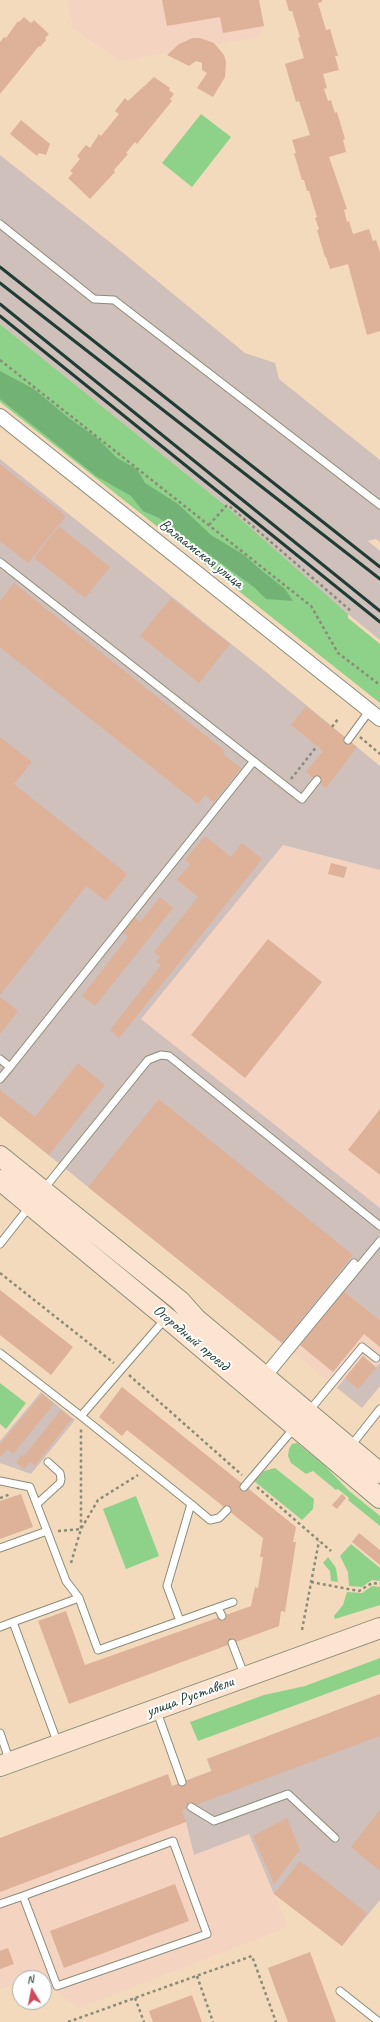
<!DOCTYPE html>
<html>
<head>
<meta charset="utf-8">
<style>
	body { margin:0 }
	#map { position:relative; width:380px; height:2022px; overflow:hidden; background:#f4dabd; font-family:Caveat,sans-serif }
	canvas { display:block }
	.north { position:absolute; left:12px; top:1970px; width:40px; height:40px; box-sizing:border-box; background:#fff; border:1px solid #a5b1ae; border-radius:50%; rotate:350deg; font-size:11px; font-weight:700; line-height:16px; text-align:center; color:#1f3d34 }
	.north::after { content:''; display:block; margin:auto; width:14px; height:18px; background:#d1495b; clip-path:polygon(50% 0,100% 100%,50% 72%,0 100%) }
</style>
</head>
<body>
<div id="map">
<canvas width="380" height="2022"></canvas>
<div class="north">N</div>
</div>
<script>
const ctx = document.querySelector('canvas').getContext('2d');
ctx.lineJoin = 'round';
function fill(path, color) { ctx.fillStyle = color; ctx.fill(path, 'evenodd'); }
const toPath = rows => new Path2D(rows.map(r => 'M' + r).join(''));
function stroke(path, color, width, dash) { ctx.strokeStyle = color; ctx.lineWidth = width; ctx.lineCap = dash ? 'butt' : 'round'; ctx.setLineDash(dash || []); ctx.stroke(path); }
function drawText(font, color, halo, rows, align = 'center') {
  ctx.font = font + ' Caveat,sans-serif'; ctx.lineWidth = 4; ctx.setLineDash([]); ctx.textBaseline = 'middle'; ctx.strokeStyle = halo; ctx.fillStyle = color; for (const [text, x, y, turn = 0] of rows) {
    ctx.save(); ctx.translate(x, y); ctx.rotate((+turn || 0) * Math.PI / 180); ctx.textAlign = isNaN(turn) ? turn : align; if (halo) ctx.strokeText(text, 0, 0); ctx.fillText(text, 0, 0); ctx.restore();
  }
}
fill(toPath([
	[68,0,259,0,264,26,259,37,120,61,73,29],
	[283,845,380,870,380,1208,141,1019],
	[339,1287,380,1320,380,1363,376,1368,363,1357,337,1388,288,1348],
	[168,1774,186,1822,194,1855,249,1834,288,1927,79,2008,44,1983,44,1978,20,1978,20,1982,0,1989,0,1838]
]), '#f4d3c1');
fill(toPath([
	[0,155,116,247,245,353,275,363,279,379,380,460,380,542,376,539,368,541,380,551,380,640,348,614,226,506,0,324],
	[0,459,260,667,380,766,380,870,283,845,141,1019,380,1208,380,1320,339,1287,288,1348,0,1116],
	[363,1356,376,1367,380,1363,380,1386,362,1408,337,1388],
	[41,1392,75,1420,31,1474,0,1463,0,1441],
	[380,1694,380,1900,342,1946,274,1894,249,1834,194,1855,186,1822,172,1786,211,1771,207,1759]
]), '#d0c0bc');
fill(toPath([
	[201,114,231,137,192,187,162,163],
	[0,324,226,506,348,614,348,618,380,644,380,703,0,402],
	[0,1383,26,1403,6,1429,0,1424],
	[297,1443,324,1465,348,1490,380,1516,380,1526,348,1500,349,1498,338,1489,336,1490,313,1471,306,1474,291,1463,288,1456,289,1449,292,1444],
	[275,1468,314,1499,313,1509,302,1520,254,1481,264,1471],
	[136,1496,159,1556,126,1569,103,1509],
	[351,1544,380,1568,380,1581,372,1580,362,1587,349,1586,348,1572,340,1556],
	[328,1557,336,1568,338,1582,331,1581,330,1571,323,1563],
	[372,1586,380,1587,380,1605,335,1619,334,1616,343,1605,347,1592,362,1593],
	[380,1658,380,1674,198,1741,190,1722,264,1695,305,1686]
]), '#8ed189');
fill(toPath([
	[0,371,34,389,70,419,96,437,117,458,137,469,145,483,178,504,211,535,244,555,261,570,285,589,293,601,266,599,255,588,159,518,143,511,131,496,96,476,0,399]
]), '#72b375');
fill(toPath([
	[162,0,259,0,264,26,223,33,220,17,167,26],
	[286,0,322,0,322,2,318,3,326,30,330,29,338,56,335,56,339,70,323,74,327,88,324,89,328,101,331,100,335,113,337,112,345,139,343,140,346,152,329,157,347,209,344,210,347,222,349,221,353,234,369,229,373,241,376,240,380,252,380,331,367,335,348,264,330,269,326,257,325,257,317,230,319,229,315,218,317,217,309,191,307,191,304,180,302,180,294,153,296,153,292,140,310,135,299,101,296,102,285,64,304,58,298,38,300,37,292,11,289,11],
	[24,17,31,23,34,20,49,34,45,38,46,40,40,47,39,46,0,94,0,42,4,37,6,38,18,21,19,22],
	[193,38,200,38,214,43,224,55,226,62,225,77,213,97,197,88,207,73,202,70,202,63,196,61,189,66,167,55,179,44],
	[154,77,170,88,169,90,174,94,170,99,172,101,137,144,135,142,126,153,128,154,114,170,115,172,90,199,68,178,73,173,70,171,80,159,77,156,86,145,90,148,99,134,101,136,119,114,115,111,125,98,128,101],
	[21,120,50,144,46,155,39,153,37,156,10,134],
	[0,464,66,516,28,563,0,541],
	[59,526,110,567,85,598,34,558],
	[14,583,225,751,223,754,241,768,214,802,205,795,198,804,0,647,0,601],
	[171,598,230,644,199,683,140,636],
	[306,706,357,747,326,788,306,772,323,751,291,725],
	[0,737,32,762,14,784,127,874,106,901,86,886,0,995],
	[205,836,231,857,242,843,262,859,119,1038,110,1030,161,965,156,962,160,957,154,952,198,897,177,880,190,864,185,860],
	[331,863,347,867,344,878,328,874],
	[160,897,173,908,95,1006,82,996,128,937,122,932,134,917,140,922],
	[268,939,322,982,245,1078,191,1035],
	[0,997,18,1011,0,1034],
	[78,1063,105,1085,49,1155,0,1116,0,1090,35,1117],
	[159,1099,353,1255,282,1343,88,1187],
	[380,1109,380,1175,348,1150],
	[0,1290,73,1347,51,1375,0,1335],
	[344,1291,380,1320,380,1347,364,1334,333,1372,300,1345],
	[363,1356,376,1368,358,1389,345,1378],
	[122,1387,296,1527,293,1542,296,1542,285,1612,281,1611,279,1626,69,1704,38,1621,66,1611,85,1665,251,1606,255,1587,258,1588,263,1557,260,1557,263,1538,127,1430,122,1436,99,1417],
	[42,1394,54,1404,13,1454,7,1449,0,1457,0,1444],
	[61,1410,72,1419,34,1466,30,1462,24,1469,16,1462,22,1455,24,1456],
	[21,1494,33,1527,0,1539,0,1501],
	[342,1494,346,1498,337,1509,332,1505],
	[359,1533,380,1550,380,1565,352,1542],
	[380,1694,380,1736,182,1810,186,1822,0,1892,0,1838,168,1774,172,1786,212,1771,207,1759],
	[380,1810,380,1871,351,1847],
	[287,1818,300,1850,274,1884,253,1836],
	[300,1861,367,1913,342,1946,274,1894],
	[175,1884,189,1921,64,1968,50,1931],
	[8,1948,14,1964,0,1969,0,1951],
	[310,1952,329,2003,336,2022,288,2022,274,1985,268,1968],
	[192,1995,202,2022,153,2022,149,2011]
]), '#deb199');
const lane = toPath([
	[0,224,94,299,114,300,380,505],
	[0,562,302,799,317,780],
	[348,740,370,710],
	[0,1059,10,1067,253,762],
	[0,1079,10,1067],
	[43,1190,148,1060,161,1055,169,1056,380,1226],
	[0,1244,30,1206],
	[166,1318,81,1416,191,1504,167,1586,180,1621],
	[0,1353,81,1416],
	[263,1374,354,1263],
	[268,1377,380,1241],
	[309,1411,362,1347,376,1358],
	[350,1447,380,1409],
	[0,1481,30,1487,47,1531],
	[244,1487,295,1427],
	[37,1504,60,1483,61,1479,60,1473,48,1462],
	[191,1504,210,1520,219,1518,227,1510],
	[0,1548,47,1531,66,1581,79,1598],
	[218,1608,222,1616],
	[0,1627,13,1622],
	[232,1643,245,1677],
	[156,1709,182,1782],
	[0,1733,10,1762],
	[58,1744,13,1622,79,1598,98,1650,233,1602],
	[191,1807,214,1821,288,1794,335,1838],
	[0,1904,23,1896,173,1841,207,1934,57,1986,23,1896],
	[340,1991,379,2022]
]);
const street = toPath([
	[0,416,380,719]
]);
const secondary = toPath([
	[0,1156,180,1301,196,1319,380,1473],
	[0,1180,173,1323,380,1498],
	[0,1766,380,1628]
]);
stroke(lane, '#8a8c78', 9);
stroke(street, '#8a8c78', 16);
stroke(secondary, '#8a8c78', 22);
stroke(toPath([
	[0,360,311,606,338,653,380,685],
	[209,525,226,506,228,505,351,611],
	[332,727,338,719],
	[360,737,380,754],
	[291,779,317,746],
	[0,1273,114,1363],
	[129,1375,242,1475],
	[257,1487,331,1551],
	[0,1498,11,1494],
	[58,1531,81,1529,98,1500,138,1475],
	[71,1563,81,1529,81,1428],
	[311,1582,359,1591,372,1583,380,1584],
	[302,1630,319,1541],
	[197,1976,213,2022],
	[135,1998,144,2022],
	[68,2022,252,1956,276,2022]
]), '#8a8c78', 2.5, [3, 3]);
stroke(lane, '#fff', 7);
stroke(street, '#fff', 14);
stroke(secondary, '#fde4d0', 20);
stroke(toPath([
	[0,267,380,567],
	[0,283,380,579],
	[0,304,380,611],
	[0,316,380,622]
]), '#1f3d34', 3);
drawText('16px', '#1f3d34', '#fff', [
	["Валаамская улица",201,554,38],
	["Огородный проезд",191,1338,40],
	["улица Руставели",190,1697,-20]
]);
</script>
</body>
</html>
